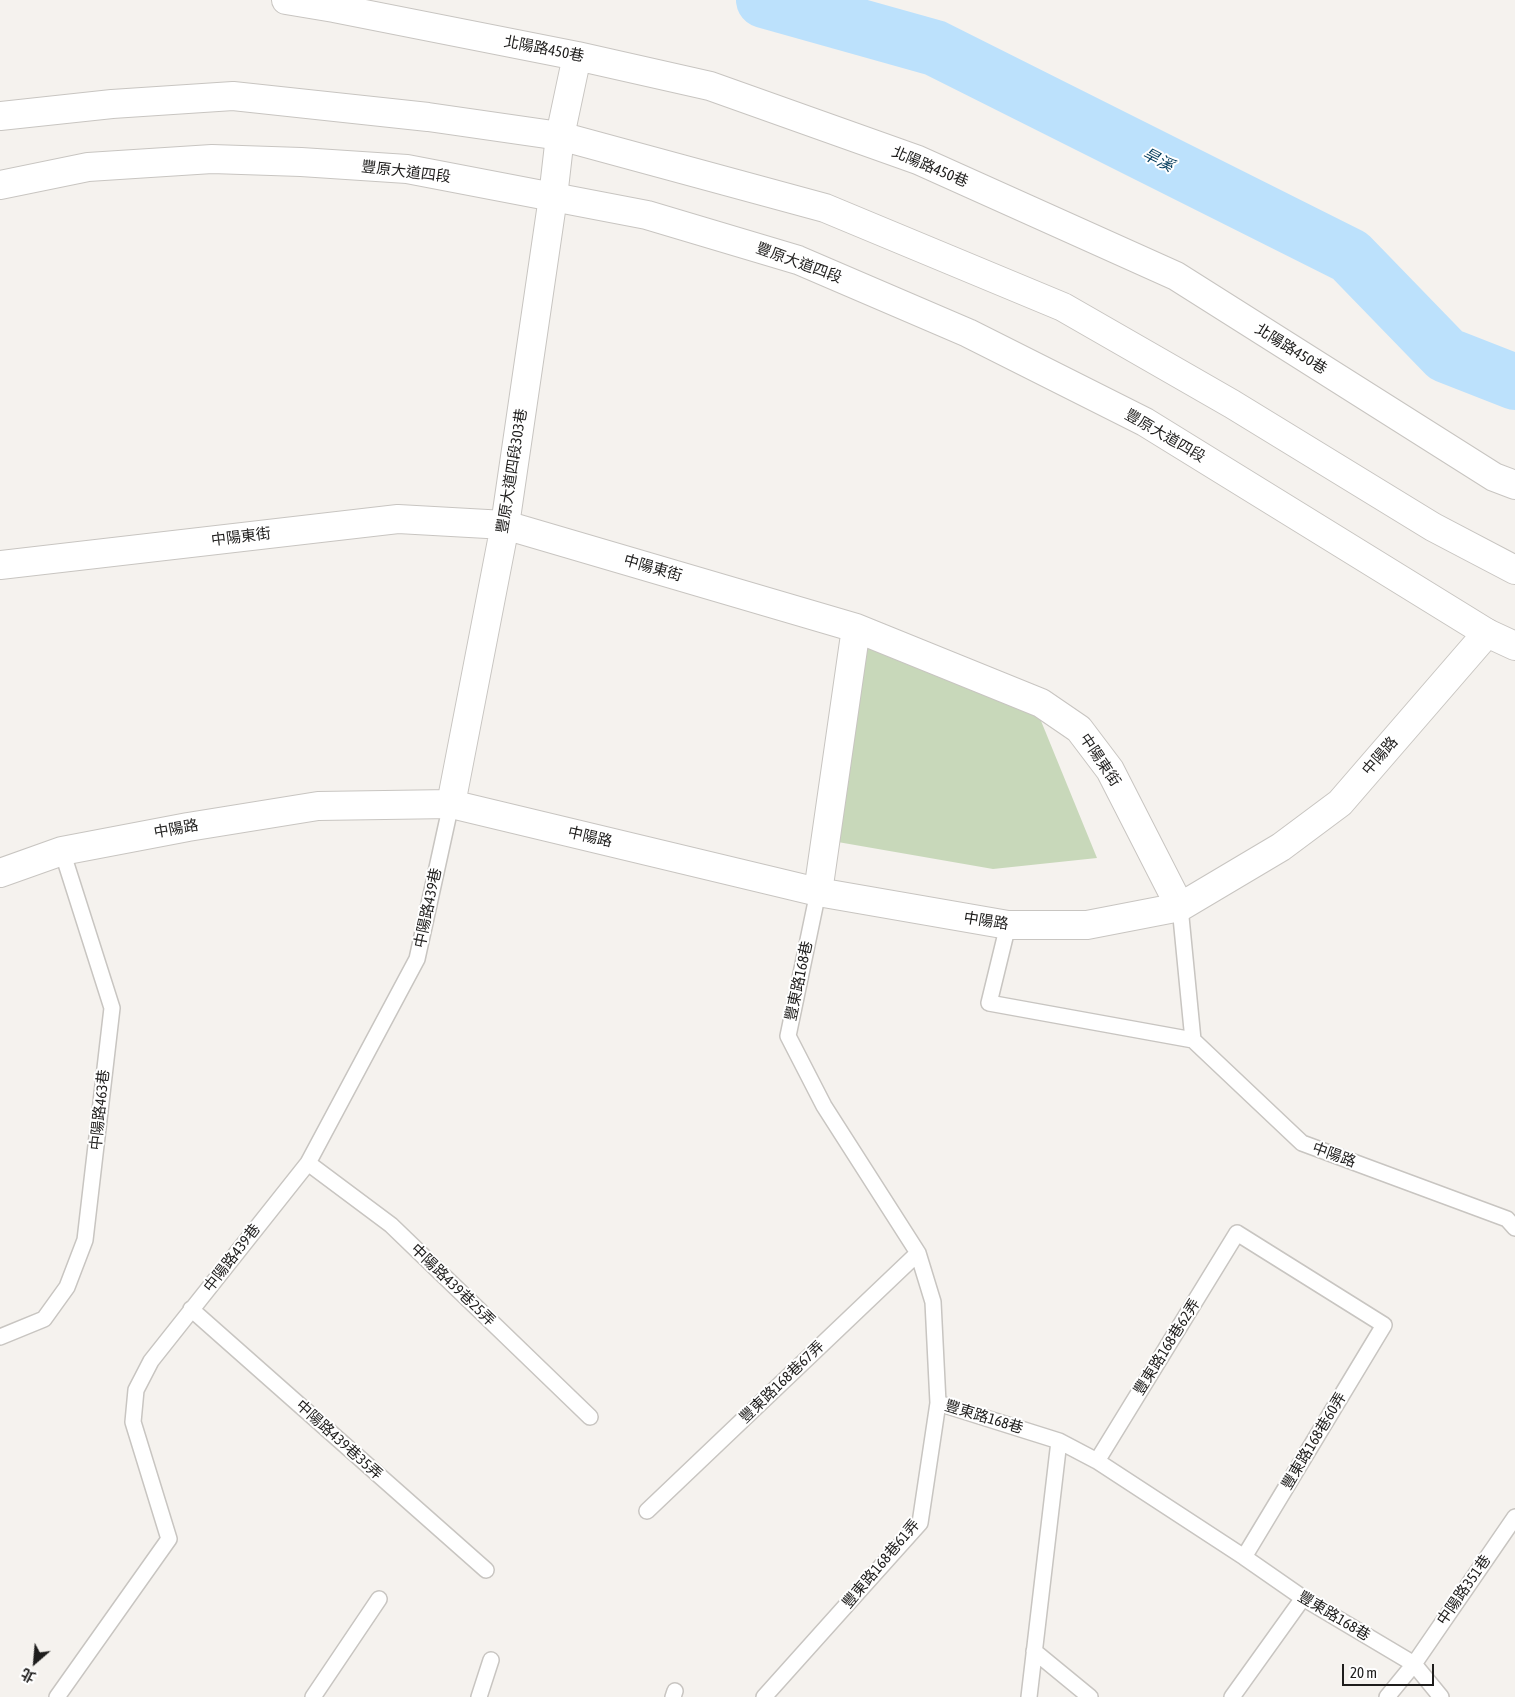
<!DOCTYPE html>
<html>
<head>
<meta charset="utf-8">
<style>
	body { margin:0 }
	#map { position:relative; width:1515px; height:1697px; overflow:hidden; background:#f5f2ee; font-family:"Asap Condensed","Noto Sans TC",sans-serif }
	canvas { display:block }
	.north { position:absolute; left:10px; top:1637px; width:50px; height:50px; -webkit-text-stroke:4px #fff; paint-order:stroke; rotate:207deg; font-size:14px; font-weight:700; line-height:20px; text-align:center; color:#1e1d1c }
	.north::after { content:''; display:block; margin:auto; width:18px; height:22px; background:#1e1d1c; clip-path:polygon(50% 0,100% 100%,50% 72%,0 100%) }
	.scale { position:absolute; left:1342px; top:1664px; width:92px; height:22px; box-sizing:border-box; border:2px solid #1e1d1c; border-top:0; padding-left:6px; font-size:15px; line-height:18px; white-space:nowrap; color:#1e1d1c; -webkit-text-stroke:4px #fff; paint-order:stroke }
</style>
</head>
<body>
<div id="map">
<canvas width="1515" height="1697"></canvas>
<div class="north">北</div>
<div class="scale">20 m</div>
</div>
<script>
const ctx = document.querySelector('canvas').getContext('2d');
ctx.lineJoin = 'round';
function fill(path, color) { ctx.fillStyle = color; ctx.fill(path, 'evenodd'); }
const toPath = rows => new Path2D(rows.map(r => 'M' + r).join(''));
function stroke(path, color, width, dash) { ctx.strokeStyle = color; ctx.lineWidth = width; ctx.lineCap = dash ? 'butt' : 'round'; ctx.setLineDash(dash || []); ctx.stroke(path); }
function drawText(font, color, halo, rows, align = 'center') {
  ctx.font = font + ' "Asap Condensed","Noto Sans TC",sans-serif'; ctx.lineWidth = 4; ctx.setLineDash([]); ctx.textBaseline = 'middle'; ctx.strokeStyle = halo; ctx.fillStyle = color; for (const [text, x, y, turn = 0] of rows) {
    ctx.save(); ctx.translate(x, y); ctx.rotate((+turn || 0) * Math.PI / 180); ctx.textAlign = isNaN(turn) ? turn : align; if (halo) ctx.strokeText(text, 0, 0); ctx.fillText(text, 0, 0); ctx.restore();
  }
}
fill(toPath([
	[856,640,1039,716,1097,858,993,869,832,841]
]), '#c8d8ba');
stroke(toPath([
	[764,0,935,48,1350,256,1446,355,1515,382]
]), '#bce1fc', 56);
const service = toPath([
	[1180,907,1193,1040,1302,1143,1507,1219,1515,1228],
	[1008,925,989,1003,1193,1040],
	[308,1163,391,1225,590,1417],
	[191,1309,486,1570],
	[0,1337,44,1319,67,1287,85,1240,112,1008,62,851],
	[938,1403,1059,1441,1097,1461,1244,1557,1303,1598,1414,1664,1441,1697],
	[1097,1461,1237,1233,1384,1325,1244,1557],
	[647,1511,918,1253],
	[1034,1651,1090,1697],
	[57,1697,169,1539,133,1422,136,1390,151,1361,308,1163,417,959,451,804],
	[313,1697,379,1599],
	[479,1697,491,1660],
	[673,1697,675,1691],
	[764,1697,920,1523,938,1403,933,1302,918,1253,824,1106,788,1036,818,892],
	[1029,1697,1059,1441],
	[1232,1697,1303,1598],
	[1387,1697,1414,1664,1515,1517]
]);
const minor = toPath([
	[286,0,334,8,577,56,710,86,918,160,1176,276,1494,477,1515,485],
	[0,565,398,519,505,525,856,628,1041,703,1079,729,1110,770,1180,907],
	[451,804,505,525,553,197,560,136,577,56],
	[0,873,62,851,188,827,318,806,451,804,818,892,1008,925,1087,925,1180,907,1281,847,1340,803,1487,633],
	[818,892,856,628]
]);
const tertiary = toPath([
	[0,116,112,104,233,96,428,117,560,136,825,208,1063,307,1232,404,1433,527,1515,570],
	[0,185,88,167,212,159,301,162,407,169,647,215,798,260,968,333,1145,422,1487,633,1515,646]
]);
stroke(service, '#c8c5c1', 18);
stroke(minor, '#c8c5c1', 30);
stroke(tertiary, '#c8c5c1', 30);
stroke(service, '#fff', 15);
stroke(minor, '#fff', 28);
stroke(tertiary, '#fff', 28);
drawText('15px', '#1e1d1c', '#fff', [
	["北陽路450巷",544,49,11],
	["北陽路450巷",930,167,23],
	["豐原大道四段",406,172,7],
	["豐原大道四段",799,263,20],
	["北陽路450巷",1291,349,32],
	["豐原大道四段",1165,436,30],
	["豐原大道四段303巷",512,471,-81],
	["中陽東街",241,537,-7],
	["中陽東街",653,568,16],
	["中陽路",1380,756,-49],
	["中陽東街",1100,760,56],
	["中陽路",176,829,-10],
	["中陽路",590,837,13],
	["中陽路439巷",428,908,-78],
	["中陽路",986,921,9],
	["豐東路168巷",799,981,-78],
	["中陽路463巷",100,1110,-84],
	["中陽路",1334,1155,20],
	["中陽路439巷",232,1258,-52],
	["中陽路439巷25弄",453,1285,44],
	["豐東路168巷62弄",1167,1347,-58],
	["豐東路168巷67弄",782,1382,-44],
	["豐東路168巷",984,1417,17],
	["中陽路439巷35弄",339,1440,42],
	["豐東路168巷60弄",1314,1441,-59],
	["豐東路168巷61弄",881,1564,-50],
	["中陽路351巷",1464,1590,-55],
	["豐東路168巷",1334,1616,31]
]);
drawText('italic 16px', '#003a5a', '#fff', [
	["旱溪",1158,160,27]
]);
</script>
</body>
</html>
